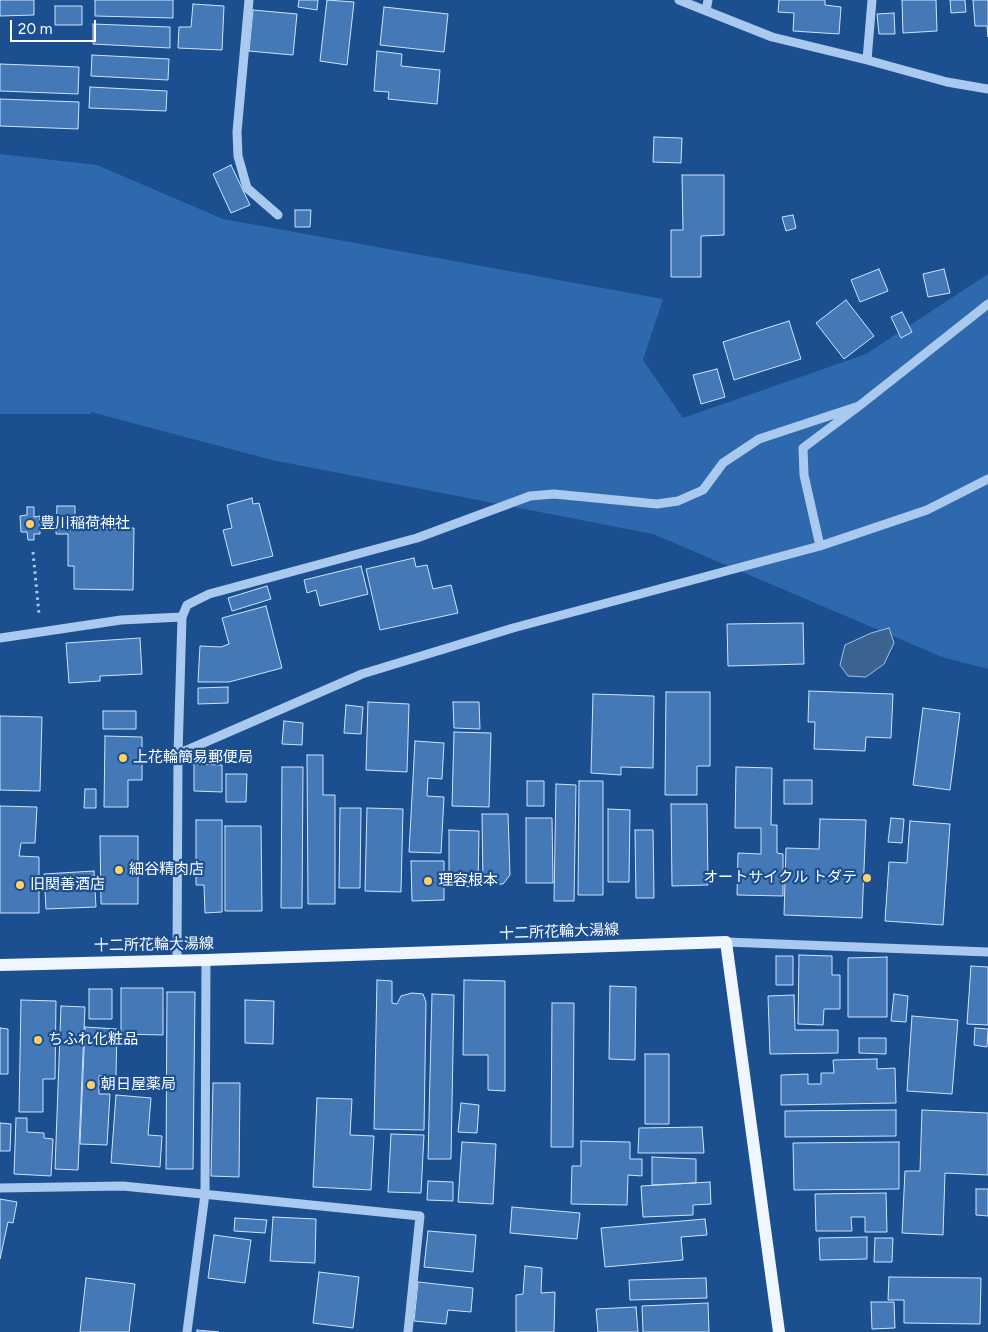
<!DOCTYPE html>
<html>
<head>
<meta charset="utf-8">
<style>
	body { margin:0 }
	#map { position:relative; width:988px; height:1332px; overflow:hidden; background:#1b4f8f; font-family:Figtree,sans-serif }
	canvas { display:block }
	.scale { position:absolute; left:10px; top:20px; width:86px; height:22px; box-sizing:border-box; border:2px solid #fff; border-top:0; padding-left:6px; font-size:15px; line-height:18px; white-space:nowrap; color:#fff; -webkit-text-stroke:4px #1b4f8f; paint-order:stroke }
</style>
</head>
<body>
<div id="map">
<canvas width="988" height="1332"></canvas>
<div class="scale">20 m</div>
</div>
<script>
const ctx = document.querySelector('canvas').getContext('2d');
ctx.lineJoin = 'round';
function fill(path, color) { ctx.fillStyle = color; ctx.fill(path, 'evenodd'); }
const toPath = rows => new Path2D(rows.map(r => 'M' + r).join(''));
function stroke(path, color, width, dash) { ctx.strokeStyle = color; ctx.lineWidth = width; ctx.lineCap = dash ? 'butt' : 'round'; ctx.setLineDash(dash || []); ctx.stroke(path); }
function drawText(font, color, halo, rows, align = 'center') {
  ctx.font = font + ' Figtree,"Noto Sans JP",sans-serif'; ctx.lineWidth = 4.5; ctx.setLineDash([]); ctx.textBaseline = 'middle'; ctx.strokeStyle = halo; ctx.fillStyle = color; for (const [text, x, y, turn = 0] of rows) {
    ctx.save(); ctx.translate(x, y); ctx.rotate((+turn || 0) * Math.PI / 180); ctx.textAlign = isNaN(turn) ? turn : align; if (halo) ctx.strokeText(text, 0, 0); ctx.fillText(text, 0, 0); ctx.restore();
  }
}
fill(toPath([
	[0,154,97,165,223,219,663,299,643,360,683,418,866,354,988,274,988,669,942,657,653,534,272,460,91,412,91,414,0,414]
]), '#2e69ad');
const water = toPath([
	[889,628,894,643,884,664,866,677,848,676,840,665,845,645,871,633,889,628]
]);
fill(water, '#3c6290');
stroke(water, '#9cc4f0', 1);
const building = toPath([
	[0,0,34,0,34,15,0,16,0,0],
	[95,0,173,0,173,18,95,16,95,0],
	[299,0,318,0,317,10,298,7,299,0],
	[327,0,354,2,347,65,320,61,327,0],
	[779,0,825,0,825,5,841,7,839,34,793,31,794,13,778,12,779,0],
	[902,0,936,0,937,31,903,33,902,0],
	[950,0,965,0,966,12,951,13,950,0],
	[973,0,988,0,988,37,987,26,975,26,973,0],
	[193,4,224,6,222,50,178,48,179,27,191,27,193,4],
	[55,6,82,6,82,25,55,25,55,6],
	[384,7,448,14,444,52,380,45,384,7],
	[253,10,297,14,293,55,249,51,253,10],
	[894,13,895,34,879,34,877,14,894,13],
	[93,24,170,27,170,48,93,44,93,24],
	[377,51,402,54,401,66,440,70,437,104,388,99,389,92,374,91,377,51],
	[92,55,169,59,168,80,91,76,92,55],
	[0,64,79,67,78,94,0,91,0,64],
	[90,87,167,91,166,111,89,108,90,87],
	[0,99,79,102,78,129,0,126,0,99],
	[654,137,682,138,681,163,653,162,654,137],
	[231,165,250,205,231,213,213,174,231,165],
	[682,175,724,175,724,235,701,236,701,277,671,277,671,230,683,230,682,175],
	[295,210,311,210,310,227,295,227,295,210],
	[793,215,796,228,786,231,782,217,793,215],
	[879,269,888,291,860,302,851,280,879,269],
	[944,269,950,293,928,297,923,274,944,269],
	[846,300,874,336,844,359,816,323,846,300],
	[902,312,912,332,901,338,891,317,902,312],
	[789,321,801,359,734,380,723,342,789,321],
	[717,369,725,397,701,404,693,375,717,369],
	[252,498,253,504,259,503,273,556,232,566,223,530,232,528,227,505,252,498],
	[57,506,75,506,75,528,134,528,133,590,74,589,74,566,68,566,68,534,56,534,57,506],
	[27,507,34,507,34,517,40,516,40,534,34,534,34,540,28,540,27,532,21,532,20,516,27,515,27,507],
	[414,558,416,567,427,565,433,589,451,585,458,613,380,630,366,569,414,558],
	[361,566,368,594,320,606,316,590,307,593,304,580,361,566],
	[267,586,271,599,232,611,228,598,267,586],
	[266,606,282,668,229,682,198,682,200,646,221,647,229,644,222,618,266,606],
	[803,623,804,664,728,666,727,624,803,623],
	[140,638,142,674,100,676,100,681,69,683,66,643,140,638],
	[228,687,228,703,198,704,198,688,228,687],
	[809,691,893,694,891,738,866,737,865,751,814,749,815,722,808,722,809,691],
	[666,692,710,692,710,766,697,766,697,795,665,795,666,692],
	[593,694,654,696,653,768,621,767,621,775,591,773,593,694],
	[368,702,409,704,407,772,366,770,368,702],
	[453,702,479,702,480,729,454,728,453,702],
	[346,705,363,707,361,734,344,733,346,705],
	[923,708,960,713,950,790,913,785,923,708],
	[103,711,136,711,136,729,103,729,103,711],
	[0,716,42,717,40,791,0,790,0,716],
	[284,721,303,723,302,745,282,744,284,721],
	[454,732,491,733,489,807,452,806,454,732],
	[105,736,142,737,142,780,128,780,128,807,104,807,105,736],
	[415,741,444,743,442,779,428,778,427,796,444,797,441,853,409,852,415,741],
	[307,755,323,755,323,795,335,795,335,904,308,904,307,755],
	[194,764,222,765,222,792,194,791,194,764],
	[282,767,303,767,302,908,281,908,282,767],
	[736,767,772,768,771,825,777,825,777,853,783,854,783,896,737,895,738,853,761,854,761,828,735,828,736,767],
	[226,774,247,774,246,802,226,802,226,774],
	[784,780,812,780,812,804,784,804,784,780],
	[527,781,544,781,544,806,527,806,527,781],
	[579,781,603,781,603,895,578,895,579,781],
	[556,784,576,785,574,901,554,901,556,784],
	[85,789,96,789,96,808,84,808,85,789],
	[671,804,707,804,708,885,672,886,671,804],
	[0,806,37,807,35,843,21,843,19,856,39,857,39,913,0,913,0,806],
	[340,808,361,808,360,888,339,888,340,808],
	[367,808,403,809,401,892,365,891,367,808],
	[608,809,630,810,629,882,608,882,608,809],
	[482,814,508,814,510,875,503,884,483,884,482,814],
	[526,818,552,818,553,883,526,883,526,818],
	[891,818,904,819,902,843,888,842,891,818],
	[820,819,866,820,862,918,784,915,786,848,819,849,820,819],
	[196,820,222,820,222,912,205,913,204,885,196,885,196,820],
	[910,821,950,824,943,925,885,921,889,862,907,863,910,821],
	[225,826,261,826,262,911,225,911,225,826],
	[449,830,479,831,478,887,449,886,449,830],
	[635,830,653,830,654,898,636,898,635,830],
	[100,836,138,836,138,904,101,904,100,836],
	[411,861,444,861,444,900,412,901,411,861],
	[94,871,96,907,46,909,44,874,94,871],
	[799,955,832,956,832,975,840,975,840,1009,824,1009,823,1025,798,1024,799,955],
	[776,956,793,956,793,985,776,985,776,956],
	[887,957,887,1017,848,1017,848,958,887,957],
	[971,966,988,967,988,1025,967,1024,971,966],
	[377,980,392,981,392,1003,397,1004,401,996,412,993,423,994,426,1002,424,1130,374,1129,377,980],
	[464,980,505,981,505,1091,488,1090,488,1055,463,1055,464,980],
	[610,986,636,987,635,1060,609,1059,610,986],
	[121,988,163,988,163,1035,121,1034,121,988],
	[89,989,112,989,112,1019,89,1019,89,989],
	[167,992,195,992,193,1169,166,1169,167,992],
	[432,994,454,995,451,1159,428,1159,432,994],
	[894,994,908,996,906,1022,891,1021,894,994],
	[794,995,795,1030,838,1030,838,1053,770,1054,768,996,794,995],
	[21,1000,56,1001,55,1079,43,1079,43,1112,19,1112,21,1000],
	[245,1000,274,1001,273,1044,245,1043,245,1000],
	[552,1003,574,1003,573,1147,551,1147,552,1003],
	[61,1006,85,1007,78,1170,55,1169,61,1006],
	[912,1016,958,1020,952,1094,907,1091,912,1016],
	[85,1027,117,1029,116,1076,99,1076,99,1094,110,1094,107,1145,80,1144,85,1027],
	[0,1028,8,1029,8,1074,0,1074,0,1028],
	[975,1028,988,1029,987,1047,974,1045,975,1028],
	[859,1038,886,1038,886,1054,859,1053,859,1038],
	[645,1054,669,1054,669,1124,645,1124,645,1054],
	[877,1059,877,1069,895,1068,896,1103,781,1105,781,1075,808,1074,808,1084,821,1084,821,1073,834,1073,833,1060,877,1059],
	[213,1083,240,1083,239,1177,211,1176,213,1083],
	[116,1095,151,1098,148,1135,162,1136,160,1167,111,1163,116,1095],
	[317,1098,352,1099,350,1135,374,1136,371,1190,313,1187,317,1098],
	[461,1103,479,1105,477,1133,458,1132,461,1103],
	[896,1110,896,1136,785,1137,785,1111,896,1110],
	[922,1110,988,1113,988,1175,945,1173,943,1235,902,1233,905,1171,920,1171,922,1110],
	[16,1118,27,1118,27,1132,44,1133,44,1138,53,1139,51,1176,14,1174,16,1118],
	[0,1123,11,1124,10,1151,0,1151,0,1123],
	[702,1127,704,1153,638,1153,639,1128,702,1127],
	[391,1134,424,1135,421,1193,388,1192,391,1134],
	[581,1141,630,1142,630,1159,642,1159,642,1176,628,1175,627,1205,571,1204,572,1166,581,1166,581,1141],
	[462,1142,496,1144,493,1204,458,1202,462,1142],
	[899,1142,899,1189,794,1190,793,1143,899,1142],
	[652,1157,696,1159,696,1183,652,1185,652,1157],
	[428,1181,453,1182,453,1201,427,1200,428,1181],
	[710,1182,711,1204,693,1205,693,1215,643,1217,641,1186,710,1182],
	[976,1189,988,1189,988,1216,976,1215,976,1189],
	[886,1193,887,1232,865,1232,865,1217,851,1217,852,1231,816,1231,815,1194,886,1193],
	[0,1199,17,1202,13,1223,8,1222,0,1259,0,1199],
	[512,1207,580,1213,577,1239,510,1233,512,1207],
	[273,1217,316,1219,315,1263,270,1261,273,1217],
	[235,1218,267,1220,265,1233,234,1231,235,1218],
	[705,1219,707,1235,681,1237,683,1260,605,1267,601,1228,705,1219],
	[428,1231,476,1235,473,1272,424,1267,428,1231],
	[214,1235,251,1240,245,1283,208,1278,214,1235],
	[867,1237,867,1259,820,1260,819,1238,867,1237],
	[875,1238,893,1238,892,1262,874,1262,875,1238],
	[525,1266,542,1268,541,1293,555,1292,554,1332,516,1332,516,1295,523,1294,525,1266],
	[319,1272,359,1277,353,1328,313,1323,319,1272],
	[889,1277,981,1278,980,1324,904,1323,904,1300,888,1300,889,1277],
	[86,1278,135,1284,129,1332,80,1332,86,1278],
	[706,1278,707,1298,630,1300,629,1280,706,1278],
	[418,1282,473,1288,471,1312,448,1310,446,1324,414,1321,418,1282],
	[871,1302,894,1302,895,1328,872,1329,871,1302],
	[708,1303,709,1332,643,1332,642,1306,708,1303],
	[636,1307,638,1332,598,1332,596,1309,636,1307],
	[197,1330,219,1332,197,1332,197,1330]
]);
fill(building, '#4478b7');
stroke(building, '#cfe3fa', 1);
stroke(toPath([
	[33,552,39,614]
]), '#a9c9ee', 3, [2.5, 4]);
stroke(toPath([
	[249,0,237,132,238,156,247,188,278,215],
	[679,0,772,37,867,60,947,82,988,89],
	[706,11,708,0],
	[867,60,872,0],
	[820,546,804,475,803,448,859,406,988,304],
	[182,617,187,605,209,594,417,538,530,496,554,494,657,504,678,501,703,490,723,463,759,439,859,406],
	[0,638,121,620,182,617,178,754,177,961],
	[178,754,362,674,513,628,820,546,927,510,988,479],
	[726,942,988,952],
	[0,1188,123,1186,420,1216,408,1332],
	[187,1332,205,1194,206,960]
]), '#a9c9ee', 9);
stroke(toPath([
	[0,965,206,960,726,942,779,1332]
]), '#f0f6ff', 12);
for (const [x, y, r, color] of [
	[30,524,5,"#ffd166"],
	[123,758,5,"#ffd166"],
	[119,870,5,"#ffd166"],
	[867,878,5,"#ffd166"],
	[428,881,5,"#ffd166"],
	[20,885,5,"#ffd166"],
	[38,1040,5,"#ffd166"],
	[91,1085,5,"#ffd166"]
]) { const dot = new Path2D(); dot.arc(x, y, r, 0, 2 * Math.PI); ctx.fillStyle = color; ctx.fill(dot); stroke(dot, '#1b4f8f', 2); }
drawText('15px', '#fff', '#1b4f8f', [
	["豊川稲荷神社",40,524],
	["上花輪簡易郵便局",133,758],
	["細谷精肉店",129,870],
	["オートサイクル トダテ",857,878,"right"],
	["理容根本",438,881],
	["旧関善酒店",30,885],
	["ちふれ化粧品",48,1040],
	["朝日屋薬局",101,1085]
], 'left');
drawText('15px', '#fff', '#1b4f8f', [
	["十二所花輪大湯線",559,932,-2],
	["十二所花輪大湯線",154,945,-1]
]);
</script>
</body>
</html>
